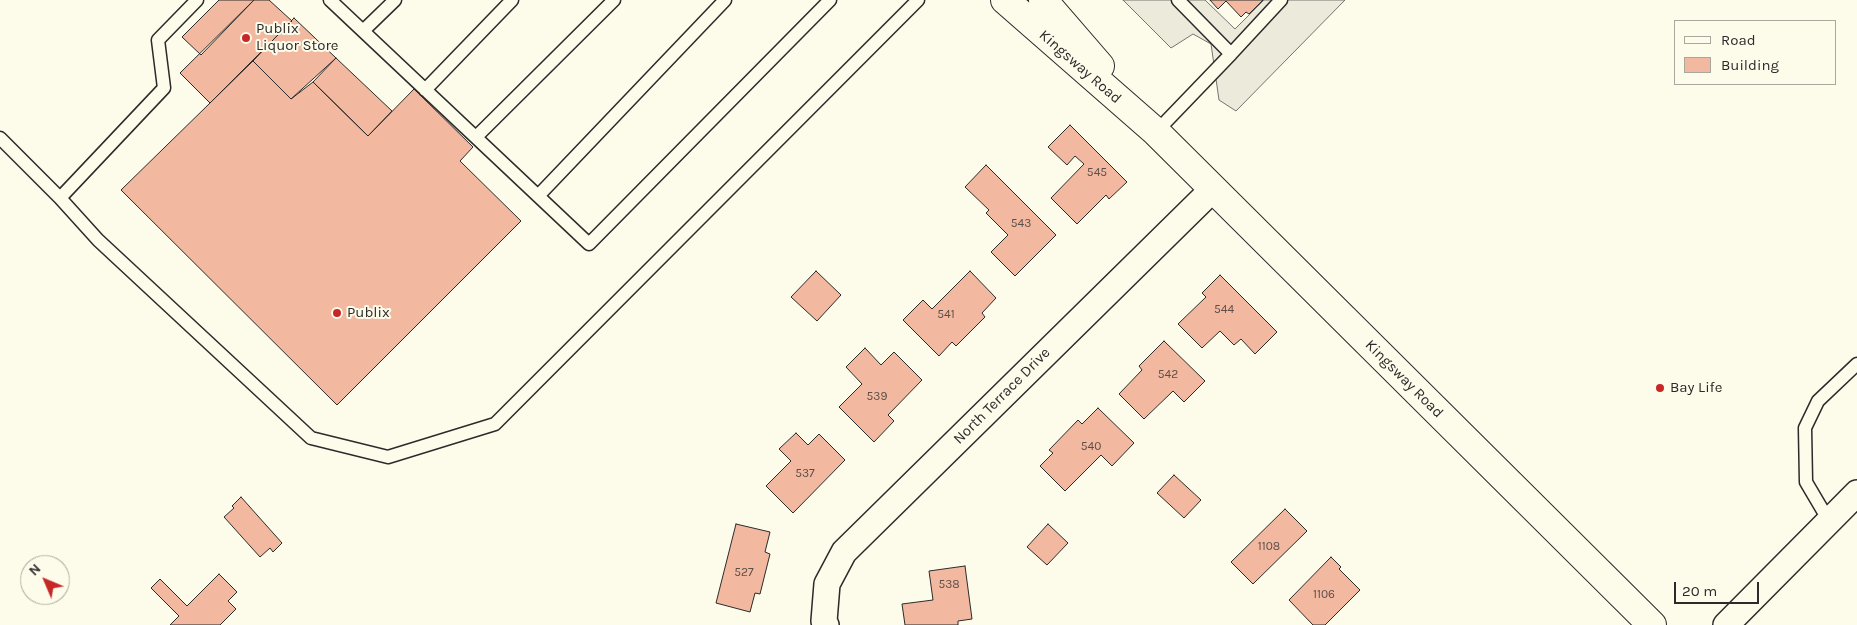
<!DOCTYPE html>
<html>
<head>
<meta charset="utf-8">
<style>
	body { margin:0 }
	#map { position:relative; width:1857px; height:625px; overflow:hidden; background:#fdfbea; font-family:Karla,sans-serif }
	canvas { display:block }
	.legend { position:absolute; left:1674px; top:20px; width:162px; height:65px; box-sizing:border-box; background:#fdfbea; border:1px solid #a9a89e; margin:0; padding:6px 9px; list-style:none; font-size:15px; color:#2b2b2b }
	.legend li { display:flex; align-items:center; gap:10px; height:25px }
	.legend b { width:25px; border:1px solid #a9a89e }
	.north { position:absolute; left:20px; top:555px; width:50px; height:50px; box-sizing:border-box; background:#fdfbea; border:1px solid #a9a89e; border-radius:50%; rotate:315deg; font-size:14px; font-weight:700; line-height:20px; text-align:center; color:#2b2b2b }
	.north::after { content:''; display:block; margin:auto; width:18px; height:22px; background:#c62828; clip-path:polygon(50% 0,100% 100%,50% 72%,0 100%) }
	.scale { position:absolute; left:1674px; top:582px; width:85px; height:22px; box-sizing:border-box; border:2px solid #2b2b2b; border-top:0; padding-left:6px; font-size:15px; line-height:18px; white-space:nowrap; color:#2b2b2b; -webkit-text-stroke:4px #fdfbea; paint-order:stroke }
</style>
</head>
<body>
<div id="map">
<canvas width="1857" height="625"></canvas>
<ul class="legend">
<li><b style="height:6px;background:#fdfbea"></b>Road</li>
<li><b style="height:14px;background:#f2b8a0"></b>Building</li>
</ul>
<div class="north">N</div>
<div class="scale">20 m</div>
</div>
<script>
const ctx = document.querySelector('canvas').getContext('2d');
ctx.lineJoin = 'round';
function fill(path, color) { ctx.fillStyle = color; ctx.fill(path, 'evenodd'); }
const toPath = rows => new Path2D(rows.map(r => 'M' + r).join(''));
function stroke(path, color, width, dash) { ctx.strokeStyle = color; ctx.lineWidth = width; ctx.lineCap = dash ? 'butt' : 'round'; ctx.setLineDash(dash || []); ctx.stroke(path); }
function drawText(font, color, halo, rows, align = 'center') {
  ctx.font = font + ' Karla,sans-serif'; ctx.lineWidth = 4; ctx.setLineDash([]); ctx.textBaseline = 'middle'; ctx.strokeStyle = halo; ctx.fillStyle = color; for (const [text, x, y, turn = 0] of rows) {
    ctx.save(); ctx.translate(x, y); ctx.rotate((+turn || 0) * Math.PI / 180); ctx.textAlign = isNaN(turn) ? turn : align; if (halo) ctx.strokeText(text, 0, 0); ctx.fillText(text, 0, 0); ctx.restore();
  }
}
const parking = toPath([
	[1123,0,1205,0,1235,29,1264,0,1345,0,1236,111,1219,100,1211,44,1193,34,1171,48,1123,0]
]);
fill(parking, '#eceadb');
stroke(parking, '#74746e', 1);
const building = toPath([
	[219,0,254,0,201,55,182,37,219,0],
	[254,0,269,0,292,21,210,103,180,73,254,0],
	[1210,0,1263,0,1249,14,1246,12,1241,17,1226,1,1218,9,1210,0],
	[294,18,336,58,291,99,253,61,294,18],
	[336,58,392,111,368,136,313,82,336,58],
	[253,61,291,99,313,82,368,136,414,89,473,147,460,161,521,221,337,405,121,190,253,61],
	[1070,125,1127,182,1109,199,1106,195,1077,224,1051,198,1084,164,1075,156,1067,165,1048,147,1070,125],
	[986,165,1056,235,1015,276,991,252,1008,235,986,213,989,210,965,187,986,165],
	[816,271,841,295,817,321,791,297,816,271],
	[970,271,996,298,982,313,985,317,956,346,952,342,939,356,903,320,923,300,932,309,970,271],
	[1220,275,1277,332,1255,354,1241,339,1234,345,1220,331,1202,348,1178,324,1206,297,1202,293,1220,275],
	[1164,341,1205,381,1184,402,1173,391,1144,419,1119,394,1142,370,1139,366,1164,341],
	[865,348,881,365,894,352,922,380,888,415,894,421,874,442,839,407,862,384,846,367,865,348],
	[1098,408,1134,443,1112,466,1101,455,1065,491,1040,466,1053,453,1049,450,1078,420,1082,424,1098,408],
	[796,433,808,445,819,434,845,460,793,513,766,486,791,461,779,449,796,433],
	[1174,475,1201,500,1184,518,1157,493,1174,475],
	[241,497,282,543,273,552,270,548,260,557,224,517,234,508,232,506,241,497],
	[1285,509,1307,531,1253,584,1231,562,1285,509],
	[736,524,770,532,765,552,770,554,760,594,755,593,750,612,716,603,736,524],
	[1048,524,1068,543,1047,565,1027,547,1048,524],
	[1331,557,1341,567,1339,569,1360,590,1325,625,1313,625,1289,600,1331,557],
	[965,566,972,619,958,621,958,625,905,625,902,604,933,600,929,571,965,566],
	[219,574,237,592,228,601,236,609,220,625,170,625,179,616,151,588,160,579,187,606,219,574]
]);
fill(building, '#f2b8a0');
stroke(building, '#2b2b2b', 1);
const lane = toPath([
	[330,0,589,244,830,0],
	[363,31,395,0],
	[1231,54,1281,0],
	[425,90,512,0],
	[1156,132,1231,54,1178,0],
	[476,137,614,0],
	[0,138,60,198,164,88,158,40,197,0],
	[538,196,725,0],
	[60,198,98,240,311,438,388,457,495,424,918,0],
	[1829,521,1806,482,1805,428,1818,401,1857,364]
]);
const street = toPath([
	[826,625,824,621,827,584,844,552,1213,189],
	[1726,625,1857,493]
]);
const secondary = toPath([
	[1005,0,1156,132,1652,625],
	[1043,0,1100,66]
]);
stroke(lane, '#2b2b2b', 15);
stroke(street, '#2b2b2b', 28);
stroke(secondary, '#2b2b2b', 30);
stroke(lane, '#fdfbea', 12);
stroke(street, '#fdfbea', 25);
stroke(secondary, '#fdfbea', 28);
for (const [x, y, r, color] of [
	[246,38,5,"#c62828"],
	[337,313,5,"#c62828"],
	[1660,388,5,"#c62828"]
]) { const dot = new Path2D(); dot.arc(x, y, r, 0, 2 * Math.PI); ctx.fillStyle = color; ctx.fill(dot); stroke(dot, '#fdfbea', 2); }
drawText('12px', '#5d4e48', null, [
	["545",1097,173],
	["543",1021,224],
	["544",1224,310],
	["541",946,315],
	["542",1168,375],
	["539",877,397],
	["540",1091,447],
	["537",805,474],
	["1108",1269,547],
	["527",744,573],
	["538",949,585],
	["1106",1324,595]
]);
drawText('15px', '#2b2b2b', '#fdfbea', [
	["Publix",256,29],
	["Liquor Store",256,46],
	["Publix",347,313],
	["Bay Life",1670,388]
], 'left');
drawText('15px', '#2b2b2b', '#fdfbea', [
	["Kingsway Road",1080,67,41],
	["Kingsway Road",1404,379,45],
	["North Terrace Drive",1002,396,-45]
]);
</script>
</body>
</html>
